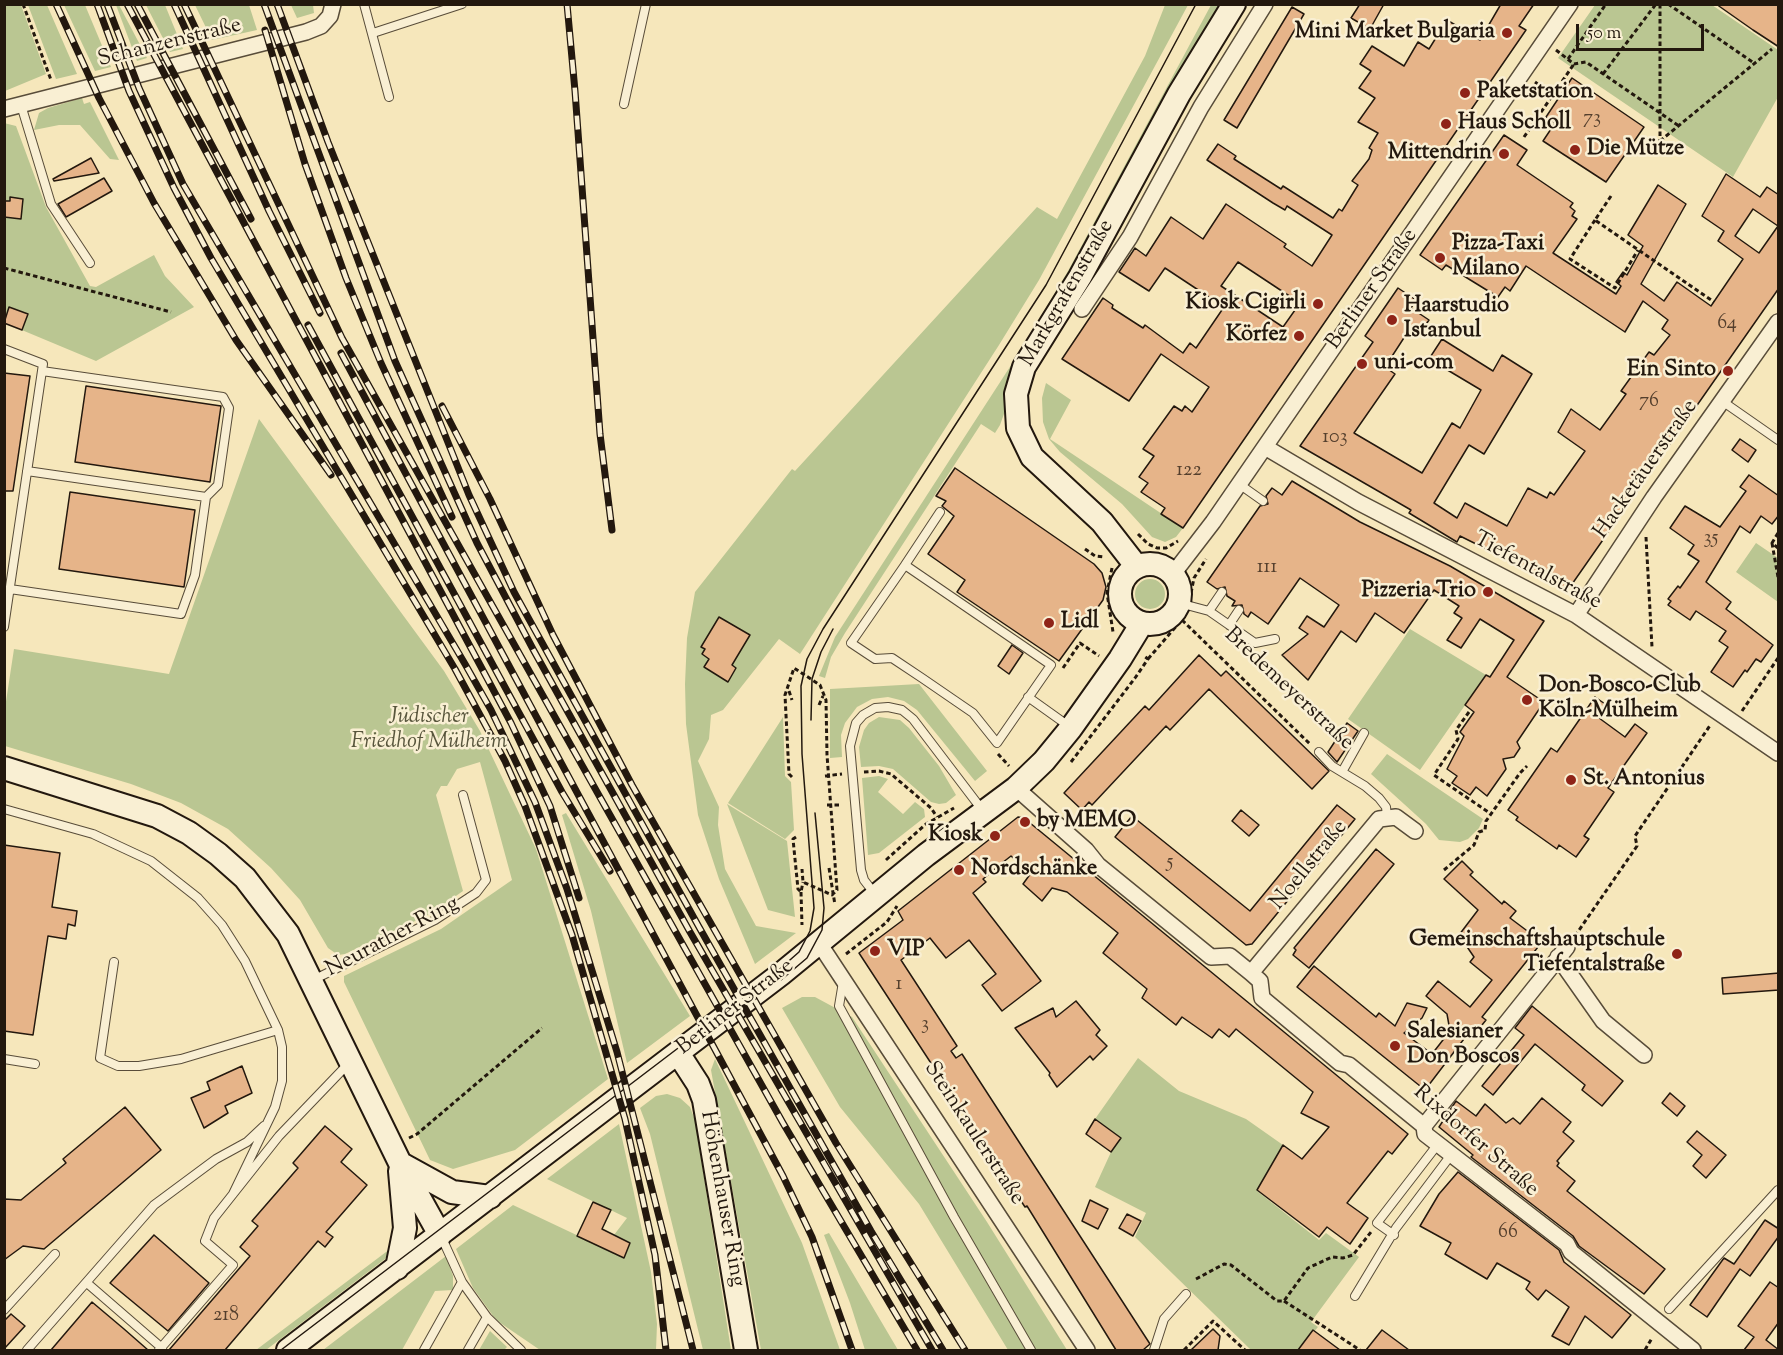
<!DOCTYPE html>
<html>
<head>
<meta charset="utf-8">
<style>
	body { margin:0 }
	#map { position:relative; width:1783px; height:1355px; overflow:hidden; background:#f6e7bb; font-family:"Sorts Mill Goudy",serif }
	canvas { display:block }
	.frame { position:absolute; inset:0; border:6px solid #23180e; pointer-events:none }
	.scale { position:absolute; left:1576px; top:24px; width:128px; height:27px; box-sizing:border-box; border:3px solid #23180e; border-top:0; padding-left:8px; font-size:18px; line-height:21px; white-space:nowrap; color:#23180e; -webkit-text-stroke:4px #f9efd3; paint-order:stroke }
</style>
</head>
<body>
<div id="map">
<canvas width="1783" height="1355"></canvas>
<div class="frame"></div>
<div class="scale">50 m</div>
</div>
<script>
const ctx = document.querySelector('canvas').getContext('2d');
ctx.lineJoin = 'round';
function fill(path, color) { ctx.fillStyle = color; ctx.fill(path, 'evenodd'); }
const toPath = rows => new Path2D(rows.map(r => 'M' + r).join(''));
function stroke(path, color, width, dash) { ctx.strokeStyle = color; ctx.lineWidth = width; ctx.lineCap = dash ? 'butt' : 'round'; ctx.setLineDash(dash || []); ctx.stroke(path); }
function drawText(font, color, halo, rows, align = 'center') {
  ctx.font = font + ' "Sorts Mill Goudy",serif'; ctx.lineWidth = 5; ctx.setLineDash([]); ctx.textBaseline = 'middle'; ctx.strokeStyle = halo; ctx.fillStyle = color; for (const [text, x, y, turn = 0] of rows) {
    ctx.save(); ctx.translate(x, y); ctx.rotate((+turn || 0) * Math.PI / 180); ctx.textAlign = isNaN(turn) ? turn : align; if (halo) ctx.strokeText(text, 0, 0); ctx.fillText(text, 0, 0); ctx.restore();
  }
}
fill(toPath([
	[5,4,21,5,46,74,5,91],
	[28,5,47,5,77,74,56,79],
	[64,5,85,5,111,67,95,71],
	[116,5,119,5,147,58,137,61],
	[146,5,165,5,183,49,170,52],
	[195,5,249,5,257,30,212,40],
	[291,5,313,5,314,13,297,18],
	[1165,5,1188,5,1039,280,999,345,800,654,779,639,723,710,711,715,709,739,698,761,719,807,718,825,725,869,756,926,796,933,755,964,719,879,698,815,686,724,685,684,687,638,695,592,792,469,795,471,1037,207,1057,219,1145,56],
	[1211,5,1224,5,1005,393,1005,411,1000,425,995,433,981,424,845,633,831,657,825,678,819,676,835,637,1017,356,1068,271],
	[1595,5,1712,5,1778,50,1778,97,1733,177,1558,58],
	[82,98,84,104,90,102,119,160,110,159,80,125,59,125,34,130,39,113,48,108],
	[4,123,16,126,46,207,90,286,96,287,154,255,165,276,194,307,96,361,5,323],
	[1046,383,1071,400,1050,439,1183,528,1176,537,1165,542,1152,537,1122,504,1060,452,1049,439,1043,422,1042,398],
	[259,419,444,671,480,731,536,849,608,1079,515,1150,453,1169,430,1160,344,982,344,976,441,929,512,880,480,762,457,769,447,786,441,786,436,795,463,891,430,914,345,954,338,955,328,948,300,900,271,868,228,829,181,803,131,784,5,746,5,708,14,649,169,674],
	[1756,543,1778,558,1778,602,1736,572],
	'1135 594a15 15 0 1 1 30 0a15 15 0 1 1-30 0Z',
	[1410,629,1486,675,1420,770,1348,719],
	[919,684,987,771,975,781,917,710,904,701,888,697,872,699,857,707,845,723,841,735,842,757,830,758,830,689],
	[783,717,785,776,791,782,794,830,785,839,728,803],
	[879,717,900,720,909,728,939,766,956,795,946,803,939,804,931,802,893,769,879,766,861,767,859,747,864,730,869,723],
	[1387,754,1483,819,1479,828,1468,839,1460,842,1439,840,1426,824,1371,774],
	[879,776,888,779,878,792,903,814,915,802,924,809,925,817,879,853,868,855,862,778],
	[727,804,787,841,795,917,768,910],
	[566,813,690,1016,627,1063,591,911,562,815],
	[802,997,815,997,852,1017,987,1222,1067,1350,1008,1350,919,1204,840,1107,782,1008],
	[1138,1058,1179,1091,1246,1119,1283,1145,1257,1191,1319,1240,1326,1233,1359,1257,1311,1322,1318,1327,1298,1350,1251,1350,1135,1237,1146,1213,1095,1187,1111,1152,1095,1119],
	[715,1059,802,1243,840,1350,761,1350,711,1070],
	[667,1094,680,1098,690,1107,695,1120,731,1350,703,1350,650,1134,640,1108,656,1096],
	[619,1124,651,1272,657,1324,656,1350,540,1350,496,1320,473,1288,456,1249,513,1205,604,1248,627,1218,547,1179],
	[829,1233,898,1350,865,1350,850,1303,824,1235],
	[394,1246,385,1259,266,1350,256,1350],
	[446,1256,453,1276,453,1290,435,1291,402,1350,323,1350],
	[490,1331,507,1347,504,1350,479,1350]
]), '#bac692');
const building = toPath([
	[1360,4,1384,4,1370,29,1351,18,1360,4],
	[1501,4,1534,4,1519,26,1526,30,1183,528,1161,514,1165,508,1141,492,1148,483,1139,477,1154,456,1143,449,1174,406,1182,411,1185,406,1192,412,1209,387,1161,354,1129,401,1062,359,1103,298,1113,305,1112,308,1143,328,1145,325,1183,353,1190,343,1196,348,1224,307,1165,268,1149,291,1119,272,1135,248,1146,256,1171,217,1203,239,1226,204,1286,244,1284,247,1312,266,1332,235,1287,206,1285,210,1273,203,1207,160,1218,144,1236,156,1234,159,1281,189,1283,186,1333,218,1339,209,1342,211,1358,185,1352,181,1369,159,1372,150,1369,148,1378,133,1358,122,1375,98,1359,88,1371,71,1360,64,1372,46,1404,66,1418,42,1429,49,1447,20,1480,40,1501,4],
	[1238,262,1300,303,1283,327,1221,286,1238,262],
	[1716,4,1779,4,1779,47,1753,30,1716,4],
	[1292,7,1304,14,1237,128,1224,120,1292,7],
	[1572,78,1644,127,1606,182,1543,141,1555,123,1546,117,1572,78],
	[1504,135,1527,150,1517,165,1573,203,1570,207,1575,211,1572,216,1577,219,1553,253,1616,294,1621,286,1616,282,1623,272,1627,275,1643,246,1628,235,1658,185,1686,204,1641,284,1664,301,1677,282,1711,306,1743,259,1718,241,1724,231,1702,216,1726,174,1760,197,1767,187,1779,195,1779,288,1570,587,1565,588,1460,536,1457,542,1409,513,1411,510,1300,446,1373,342,1365,336,1398,288,1416,300,1411,308,1429,320,1420,333,1411,327,1385,367,1395,374,1354,433,1422,473,1452,423,1460,428,1481,390,1429,359,1442,339,1493,371,1502,355,1532,374,1484,454,1469,445,1434,503,1457,518,1465,503,1507,526,1528,488,1547,498,1550,492,1554,495,1585,451,1558,432,1571,409,1600,430,1626,394,1621,391,1649,352,1654,355,1670,335,1662,329,1668,320,1643,301,1625,332,1526,266,1510,291,1505,287,1498,297,1446,265,1442,270,1420,255,1504,135],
	[1753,209,1778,226,1759,253,1735,236,1753,209],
	[91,158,99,173,54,181,53,179,91,158],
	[104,178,112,191,66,217,58,204,104,178],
	[10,197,23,199,21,219,4,217,4,201,10,201,10,197],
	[9,307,28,314,22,330,4,323,9,307],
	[4,373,30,376,13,491,4,491,4,373],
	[86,386,221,406,210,482,75,462,86,386],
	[1740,439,1756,450,1748,462,1732,450,1740,439],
	[955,468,1094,564,1102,573,1106,587,1103,600,1059,661,957,592,965,580,928,554,954,516,942,506,946,501,936,496,955,468],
	[1749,475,1779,496,1779,515,1772,524,1761,516,1750,533,1740,526,1706,582,1731,602,1726,609,1773,645,1761,662,1756,659,1747,672,1745,670,1733,687,1711,672,1728,647,1719,641,1726,631,1696,611,1690,620,1668,605,1671,601,1668,599,1678,586,1680,588,1699,561,1688,554,1694,545,1670,528,1685,506,1720,527,1746,491,1740,487,1749,475],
	[1292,481,1360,522,1450,566,1544,621,1507,677,1544,702,1517,742,1520,748,1514,757,1503,759,1506,769,1487,796,1476,787,1470,795,1452,783,1457,776,1447,769,1464,736,1460,732,1474,712,1465,705,1486,675,1490,677,1514,640,1480,619,1461,648,1447,640,1462,618,1454,613,1459,606,1434,590,1404,633,1375,613,1356,642,1341,631,1308,680,1282,655,1308,634,1299,628,1307,616,1324,627,1339,605,1300,578,1268,624,1251,612,1248,617,1244,614,1242,605,1232,606,1235,601,1227,596,1225,587,1217,589,1207,582,1260,506,1268,504,1266,496,1272,488,1282,495,1292,481],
	[70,492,195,510,184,587,59,569,70,492],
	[719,617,750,635,732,665,736,668,728,682,704,667,709,659,702,654,705,649,701,647,719,617],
	[1012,645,1023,653,1009,674,998,666,1012,645],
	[1199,655,1221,676,1226,671,1329,771,1312,789,1209,689,1170,730,1166,726,1092,805,1089,802,1082,810,1064,793,1145,706,1149,710,1199,655],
	[1595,697,1608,706,1599,718,1625,737,1635,724,1647,733,1608,788,1614,792,1584,836,1589,839,1576,857,1559,845,1557,849,1516,820,1518,817,1508,810,1551,748,1557,752,1595,697],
	[1347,723,1358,731,1337,762,1328,752,1347,723],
	[1337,805,1355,819,1252,944,1246,945,1115,837,1132,816,1250,911,1337,805],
	[1241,810,1259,825,1249,836,1232,821,1241,810],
	[1018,817,1024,818,1408,1134,1392,1154,1388,1151,1347,1203,1368,1218,1350,1244,1327,1227,1319,1237,1257,1190,1283,1145,1302,1159,1329,1127,1301,1113,1313,1092,1236,1029,1229,1037,1219,1029,1212,1038,1182,1017,1176,1025,1142,998,1147,989,1103,953,1118,933,1067,892,1052,888,1042,901,1023,884,1031,873,1011,856,1002,863,983,879,986,882,973,893,1041,981,1002,1011,982,985,996,974,969,940,946,958,930,938,901,960,957,1046,951,1051,956,1058,962,1054,1150,1344,1143,1350,1116,1350,1027,1206,1025,1207,859,953,903,920,898,911,1018,817],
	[4,845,60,853,52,907,77,911,75,926,68,924,66,939,48,936,33,1035,4,1031,4,845],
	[1376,849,1394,864,1309,968,1293,955,1296,950,1294,948,1376,849],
	[1462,861,1473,872,1470,875,1502,904,1504,901,1516,911,1510,918,1542,942,1482,1017,1486,1020,1474,1035,1470,1031,1425,1090,1297,987,1314,966,1376,1017,1379,1013,1395,1026,1407,1003,1427,1008,1422,1018,1404,1033,1432,1054,1450,1031,1447,1014,1426,996,1438,981,1470,1007,1492,980,1470,962,1474,957,1459,935,1478,910,1444,879,1462,861],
	[1779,973,1779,990,1723,994,1722,978,1779,973],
	[1076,1001,1100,1030,1096,1035,1107,1046,1093,1060,1090,1056,1057,1087,1049,1075,1050,1073,1015,1028,1053,1008,1056,1017,1076,1001],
	[1532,1006,1623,1081,1602,1106,1582,1090,1585,1085,1535,1044,1493,1095,1482,1086,1524,1035,1515,1028,1532,1006],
	[242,1066,252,1093,225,1106,228,1113,204,1128,191,1098,210,1090,207,1082,242,1066],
	[1670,1093,1685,1106,1677,1116,1662,1103,1670,1093],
	[1542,1098,1571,1122,1563,1132,1574,1141,1557,1161,1559,1163,1557,1166,1575,1181,1567,1191,1665,1269,1644,1294,1579,1246,1573,1236,1471,1157,1473,1155,1439,1127,1456,1101,1476,1116,1485,1104,1506,1123,1513,1118,1520,1124,1542,1098],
	[125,1107,161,1150,44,1249,23,1246,4,1260,4,1199,21,1200,66,1163,63,1159,125,1107],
	[1095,1119,1121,1138,1111,1152,1086,1134,1095,1119],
	[325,1126,352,1149,341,1162,367,1185,326,1232,333,1237,325,1247,318,1241,225,1350,169,1350,250,1256,240,1247,258,1226,252,1221,298,1168,293,1163,325,1126],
	[1697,1131,1726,1155,1706,1178,1693,1166,1702,1155,1687,1142,1697,1131],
	[1458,1172,1559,1250,1564,1262,1631,1315,1612,1338,1585,1316,1569,1345,1552,1336,1569,1307,1546,1290,1538,1300,1526,1289,1530,1282,1497,1263,1487,1279,1445,1254,1451,1243,1420,1226,1439,1194,1458,1172],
	[1090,1200,1108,1209,1098,1229,1082,1221,1090,1200],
	[593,1202,611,1210,602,1229,630,1243,624,1258,577,1236,593,1202],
	[1127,1214,1141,1221,1133,1236,1119,1228,1127,1214],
	[1765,1220,1779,1229,1779,1236,1750,1276,1740,1269,1707,1317,1690,1305,1724,1258,1734,1264,1765,1220],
	[154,1235,209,1283,168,1331,110,1283,154,1235],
	[1770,1282,1779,1288,1779,1322,1766,1340,1779,1350,1744,1350,1754,1337,1738,1326,1770,1282],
	[92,1302,124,1329,148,1350,51,1350,92,1302],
	[11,1314,25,1326,4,1349,4,1321,11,1314],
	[1213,1329,1220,1336,1218,1350,1191,1350,1213,1329],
	[1313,1330,1340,1350,1298,1350,1313,1330],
	[1382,1330,1409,1350,1366,1350,1382,1330]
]);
fill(building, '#e6b489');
stroke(building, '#23180e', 1.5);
const lane = toPath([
	[364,4,389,97],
	[373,33,462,4],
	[624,104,646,4],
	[21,105,51,204,90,263],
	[4,349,43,364,4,627],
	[42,371,223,397,229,408,218,485,206,497],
	[1722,401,1778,440],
	[1239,484,1263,501],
	[905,565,1051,665,997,743,973,713,922,678,892,658,875,659,851,643,905,565],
	[905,565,940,512],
	[10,589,181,614,195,575,206,497,27,471],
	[1179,603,1209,611,1222,592],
	[1209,611,1255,643,1275,639],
	[1229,625,1239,610],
	[1028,697,1070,727],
	[1319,752,1332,766,1365,786,1379,798,1386,807,1387,816],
	[1342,772,1364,733],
	[4,809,93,834,151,861,198,898,222,925,245,961,278,1030,282,1047,282,1081,275,1107,233,1194],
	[874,893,864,880,861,870,850,746,856,723,863,715,875,708,888,707,902,710,913,719,983,811],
	[114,962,100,1058,118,1066,139,1066,181,1059,278,1030],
	[313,980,435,920,476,893,486,880,463,795],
	[843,982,839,1006,954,1217,1031,1350],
	[4,1059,35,1064],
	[1394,1235,1377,1223,1438,1144],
	[441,1236,462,1282,487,1317,521,1350],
	[87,1283,162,1348],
	[1355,1296,1396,1228,1451,1155],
	[1669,1309,1778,1190],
	[4,1310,55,1254],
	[27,1350,154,1205,216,1159,247,1142,264,1126],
	[159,1350,233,1265,205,1241,214,1218,279,1136,349,1063],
	[424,1350,462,1282],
	[468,1350,487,1317],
	[1154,1350,1164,1319,1186,1294]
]);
const street = toPath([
	[4,109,306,32,321,26,330,16,333,4],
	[1082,309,1130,237,1201,107,1265,4],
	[1265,447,1358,502,1576,615,1778,753],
	[1173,574,1213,522,1570,4],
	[1576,615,1654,497,1778,322],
	[1016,788,1086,850,1098,865,1211,957,1230,956,1251,973,1260,981,1262,998,1340,1063,1349,1065,1424,1126,1425,1134,1567,1244,1571,1252,1693,1350],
	[819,943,1087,1350],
	[1558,957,1603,1021,1644,1055],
	[1251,973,1379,819,1396,817,1415,831],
	[1424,1126,1567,947]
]);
const secondary = toPath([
	'1120 594a30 30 0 1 1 60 0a30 30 0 1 1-60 0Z',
	[1137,567,1102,522,1032,457,1018,428,1016,394,1024,367,1080,277,1179,94,1234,4],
	[4,768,157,816,189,833,218,854,245,878,288,934,400,1163,440,1235],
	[678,1053,698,1084,704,1100,746,1350],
	[403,1165,452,1192,490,1197],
	[397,1268,405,1228,400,1171],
	[288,1350,781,974,926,855,1016,788,1044,761,1071,728,1120,659,1142,623]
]);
stroke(lane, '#584c39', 10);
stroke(street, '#584c39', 18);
stroke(secondary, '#23180e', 26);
stroke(toPath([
	[23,4,51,80],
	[1660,4,1660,141],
	[1668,4,1754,63],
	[1556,50,1574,64,1586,62,1679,126],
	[1568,59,1606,4],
	[1603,74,1656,4],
	[1535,82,1553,95],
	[1524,137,1574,64],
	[1660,141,1772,49],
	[1611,196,1595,220,1714,302],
	[1595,220,1570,259,1615,288,1638,250],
	[4,268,171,312],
	[1778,533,1772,543,1778,548],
	[1138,534,1148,544,1157,548,1166,548,1178,541],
	[1646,537,1652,647],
	[1772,543,1778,577],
	[1085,549,1095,556,1104,557],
	[1112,568,1107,593,1113,632],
	[1191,593,1194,578,1206,559],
	[1182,620,1311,745],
	[1148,659,1185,616],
	[1063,668,1080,643,1099,656],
	[789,691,792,700],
	[819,705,823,696],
	[1742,711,1778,658],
	[1469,712,1456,730,1458,739,1434,775,1491,814],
	[998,754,1009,766],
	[1071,762,1135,678,1148,659,1144,656],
	[864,772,879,771,891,774,931,808,937,817],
	[825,776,842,774],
	[792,777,789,774,785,695,794,668,820,685,826,700,827,755,837,890,832,895,803,882,802,869],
	[827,805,839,805],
	[796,837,793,839,798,889,801,892,803,882],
	[886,860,926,824,954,808],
	[829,868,835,905],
	[1444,870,1474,845,1479,832,1485,830,1486,821,1520,773,1527,766],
	[801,892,802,925],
	[1575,936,1637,846,1635,836,1711,724],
	[846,954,887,922,897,906],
	[409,1138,417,1134,542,1028],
	[1196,1279,1224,1264,1231,1265,1277,1301,1284,1301,1308,1268,1332,1257,1343,1258,1353,1255,1371,1232],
	[1284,1301,1360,1350],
	[1184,1350,1213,1321,1245,1350],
	[1645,1350,1652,1338]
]), '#23180e', 3, [4.5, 3]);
stroke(lane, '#f9efd3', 8);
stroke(street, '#f9efd3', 15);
stroke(secondary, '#f9efd3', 22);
stroke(toPath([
	[811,720,812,679,821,652,833,629],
	[781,980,807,958,822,930,824,908,815,813],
	[281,1350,765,982,799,952,810,931,814,908,802,754,801,686,807,659,823,629,1046,285,1196,4]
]), '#23180e', 1.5);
const rail = toPath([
	[56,4,99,98,154,203,236,340,331,475],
	[97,4,129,91,174,188,211,258,455,669,505,761,525,806,572,935,625,1119,655,1255,666,1350],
	[107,4,139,88,183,184,465,664,491,710,535,802,567,889,617,1052,693,1350],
	[127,4,511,723,550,806,579,898],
	[137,4,251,219],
	[174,4,269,211,320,313],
	[184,4,342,338,783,1123,917,1350],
	[264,4,395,361,477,543,534,651,690,932,932,1350],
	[277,4,328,142,469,495,514,592,699,927,871,1231,943,1350],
	[567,4,575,91,600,434,612,530],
	[265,30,305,164,346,278,381,363,452,517],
	[308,325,562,792,610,871],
	[341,353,783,1176,812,1237,852,1350],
	[442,406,490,499,553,635,632,785,836,1143,965,1350]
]);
stroke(rail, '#23180e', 7);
stroke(rail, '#f9efd3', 4.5, [14]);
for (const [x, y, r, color] of [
	[1507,33,6,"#8f2418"],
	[1465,93,6,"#8f2418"],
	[1446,124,6,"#8f2418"],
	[1575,150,6,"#8f2418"],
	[1504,154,6,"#8f2418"],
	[1440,258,6,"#8f2418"],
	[1318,304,6,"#8f2418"],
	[1392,320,6,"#8f2418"],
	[1299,336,6,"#8f2418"],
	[1362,364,6,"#8f2418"],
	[1728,371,6,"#8f2418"],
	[1488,592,6,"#8f2418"],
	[1049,623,6,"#8f2418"],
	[1527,700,6,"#8f2418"],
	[1571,780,6,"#8f2418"],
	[1025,822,6,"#8f2418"],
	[995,836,6,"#8f2418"],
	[959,870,6,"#8f2418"],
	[875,951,6,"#8f2418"],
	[1677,954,6,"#8f2418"],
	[1395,1046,6,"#8f2418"]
]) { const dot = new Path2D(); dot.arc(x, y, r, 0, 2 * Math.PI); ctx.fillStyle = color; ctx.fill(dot); stroke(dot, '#f9efd3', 2); }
drawText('20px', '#543f2d', null, [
	["73",1592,120],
	["64",1727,325],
	["76",1649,403],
	["103",1335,439],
	["122",1189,472],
	["35",1711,540],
	["111",1267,569],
	["5",1170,864],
	["1",899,986],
	["3",925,1026],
	["66",1508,1234],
	["218",226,1317]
]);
drawText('bold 22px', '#23180e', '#f9efd3', [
	["Mini Market Bulgaria",1495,33,"right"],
	["Paketstation",1477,93],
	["Haus Scholl",1458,124],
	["Die Mütze",1587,150],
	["Mittendrin",1492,154,"right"],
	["Pizza-Taxi",1452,245],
	["Milano",1452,270],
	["Kiosk Cigirli",1306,304,"right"],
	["Haarstudio",1404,307],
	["Istanbul",1404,332],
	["Körfez",1287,336,"right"],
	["uni-com",1374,364],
	["Ein Sinto",1716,371,"right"],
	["Pizzeria Trio",1476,592,"right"],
	["Lidl",1061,623],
	["Don-Bosco-Club",1539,687],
	["Köln-Mülheim",1539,712],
	["St. Antonius",1583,780],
	["by MEMO",1037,822],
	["Kiosk",983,836,"right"],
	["Nordschänke",971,870],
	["Gemeinschaftshauptschule",1665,941,"right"],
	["Tiefentalstraße",1665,966,"right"],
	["VIP",887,951],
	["Salesianer",1407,1033],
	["Don Boscos",1407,1058]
], 'left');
drawText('22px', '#23180e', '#f9efd3', [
	["Schanzenstraße",170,44,-14],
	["Berliner Straße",1373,290,-55],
	["Markgrafenstraße",1068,294,-60],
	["Hacketäuerstraße",1647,470,-55],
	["Tiefentalstraße",1537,572,28],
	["Bredemeyerstraße",1288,690,43],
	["Noellstraße",1310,866,-51],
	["Neurather Ring",393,938,-28],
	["Berliner Straße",736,1008,-38],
	["Steinkaulerstraße",973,1134,57],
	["Rixdorfer Straße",1475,1142,41],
	["Höhenhauser Ring",721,1199,80]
]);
drawText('italic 22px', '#58553c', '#f9efd3', [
	["Jüdischer",429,718],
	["Friedhof Mülheim",429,743]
]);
</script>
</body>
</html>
